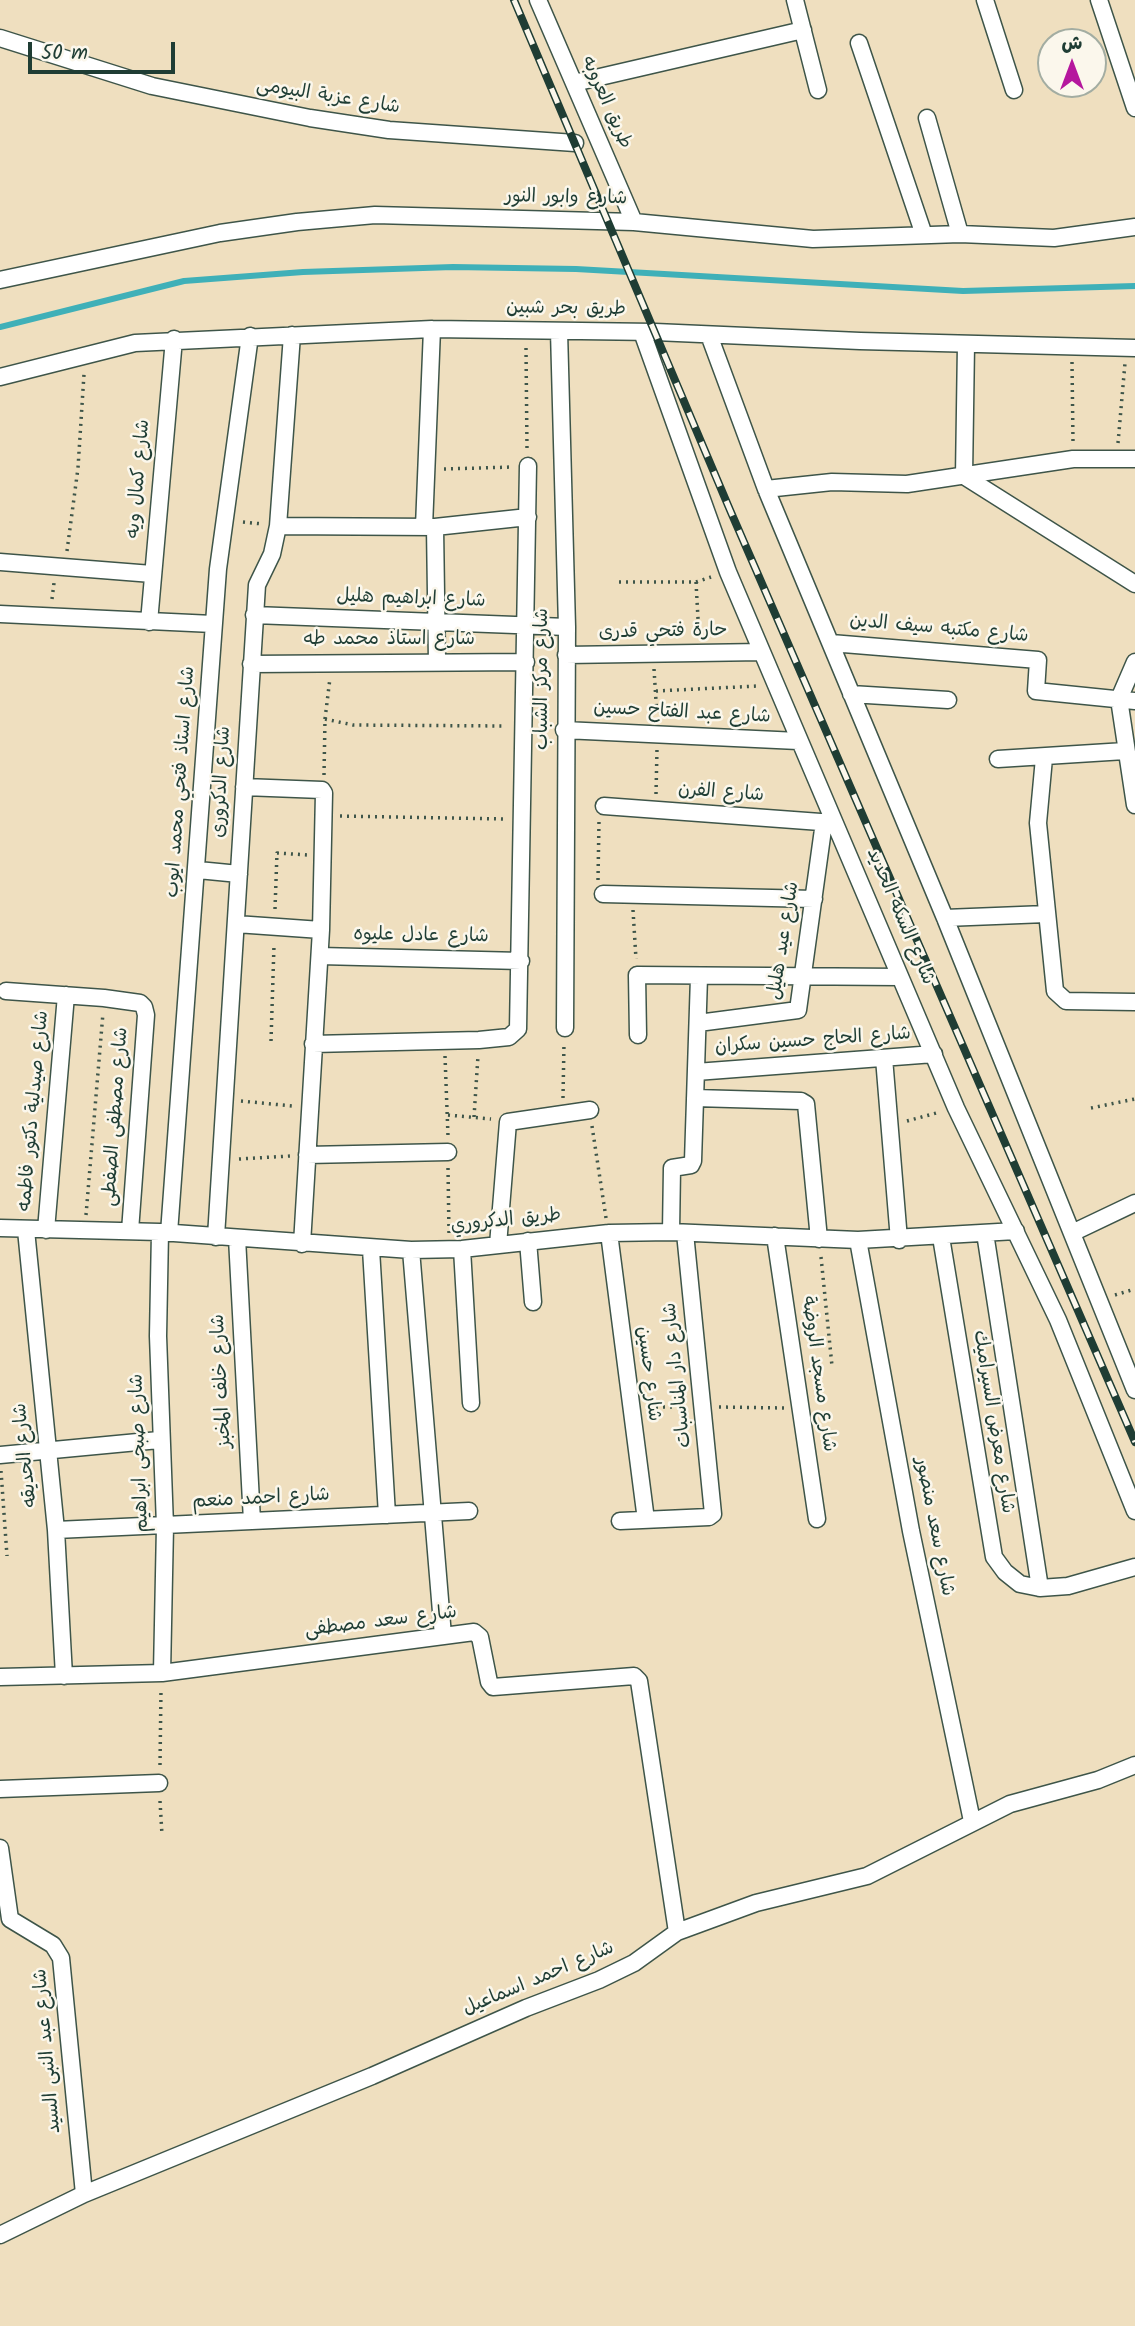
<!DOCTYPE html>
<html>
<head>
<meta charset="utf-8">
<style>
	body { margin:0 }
	#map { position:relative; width:1135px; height:2326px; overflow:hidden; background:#efdfbf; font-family:Kalam,"Playpen Sans Arabic",sans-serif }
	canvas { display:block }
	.north { position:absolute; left:1037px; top:28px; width:70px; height:70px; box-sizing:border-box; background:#fbf7ec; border:2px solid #a3ada2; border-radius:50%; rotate:0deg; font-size:19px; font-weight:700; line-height:28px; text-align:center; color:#1f3d34 }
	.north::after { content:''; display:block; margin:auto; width:24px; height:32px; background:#b5179e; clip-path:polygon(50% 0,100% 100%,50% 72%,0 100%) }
	.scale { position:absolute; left:28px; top:42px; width:147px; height:32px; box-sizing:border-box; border:4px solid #1f3d34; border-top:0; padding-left:9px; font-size:21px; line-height:24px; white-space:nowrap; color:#1f3d34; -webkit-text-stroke:5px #fbf7ec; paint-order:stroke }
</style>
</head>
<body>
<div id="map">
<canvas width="1135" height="2326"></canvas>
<div class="north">ش</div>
<div class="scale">50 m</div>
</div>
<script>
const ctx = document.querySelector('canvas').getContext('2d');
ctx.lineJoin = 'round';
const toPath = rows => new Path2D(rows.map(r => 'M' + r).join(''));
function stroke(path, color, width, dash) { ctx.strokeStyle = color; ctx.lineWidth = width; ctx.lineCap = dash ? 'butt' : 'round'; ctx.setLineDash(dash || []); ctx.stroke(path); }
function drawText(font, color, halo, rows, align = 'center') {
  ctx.font = font + ' Kalam,"Playpen Sans Arabic",sans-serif'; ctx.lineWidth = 5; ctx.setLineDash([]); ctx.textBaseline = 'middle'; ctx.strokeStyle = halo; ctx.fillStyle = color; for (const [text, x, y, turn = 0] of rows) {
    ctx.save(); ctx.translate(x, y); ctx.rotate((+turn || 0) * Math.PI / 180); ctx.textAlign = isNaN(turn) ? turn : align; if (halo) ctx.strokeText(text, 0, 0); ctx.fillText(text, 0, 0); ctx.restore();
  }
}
stroke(toPath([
	[0,327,184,281,303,272,453,267,576,269,963,291,1135,286]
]), '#3fb0b8', 6);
const minor = toPath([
	[538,0,634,222],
	[795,0,818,90],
	[985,0,1014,90],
	[1099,0,1135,108],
	[0,38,152,86,310,118,389,130,575,143],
	[859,43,924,235],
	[574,83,803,30],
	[927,118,960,234],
	[0,280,220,233,297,222,375,215,634,222,813,239,960,234,1054,238,1135,227],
	[559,331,567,627,565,1028],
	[642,332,728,572,956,1108,1058,1320,1135,1511],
	[709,335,766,489,945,918,1135,1390],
	[0,377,135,343,432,329,655,332,860,341,1135,348],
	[964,476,1135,584],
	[964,476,966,344],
	[766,489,832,482,907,484,1073,459,1135,459],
	[278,526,435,527,528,517],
	[424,527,432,329],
	[435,527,437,662],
	[0,562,152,574],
	[0,614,213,624],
	[254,615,567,627],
	[149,622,174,339],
	[831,643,1038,660,1036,691,1135,701],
	[566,655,762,652],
	[1135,662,1119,699,1135,805],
	[251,664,526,662],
	[851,694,948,700],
	[564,730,798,741],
	[1044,758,1038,823,1055,991,1066,1001,1135,1002],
	[998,759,1125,751],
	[244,787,322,790,324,793,321,930,302,1244],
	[604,806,834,823],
	[198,870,239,874],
	[603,894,814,899],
	[945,918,1046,914],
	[236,924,321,930],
	[320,956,521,961],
	[6,991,104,998,140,1003,144,1007,146,1015,130,1231],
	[698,1023,798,1010,824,822],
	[638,1035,637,975,900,977],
	[313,1044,479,1040,509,1037,518,1029,528,466],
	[884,1058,899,1240],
	[696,1072,934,1054],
	[695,1098,801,1101,806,1104,819,1239],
	[307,1155,448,1152],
	[0,1228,160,1232,411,1250,462,1249,609,1233,671,1232,858,1240,1016,1231],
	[26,1230,56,1530,64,1676],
	[46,1230,66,995],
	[160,1232,158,1336,165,1526,162,1673],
	[671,1232,672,1168,691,1165,693,1161,699,977],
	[169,1233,218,569,250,336],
	[609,1233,646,1520],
	[985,1233,1040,1588],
	[1072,1233,1135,1203],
	[775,1236,817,1519],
	[216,1237,257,585,272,554,278,526,292,335],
	[941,1237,994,1557,1005,1572,1020,1584,1040,1588,1068,1586,1135,1567],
	[237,1238,252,1521],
	[858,1240,911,1531,972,1821],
	[528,1241,533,1302],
	[498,1245,508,1122,590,1110],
	[371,1249,387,1515],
	[462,1249,471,1403],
	[411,1250,443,1636],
	[0,1455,159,1440],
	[620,1521,709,1517,713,1514,685,1233],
	[56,1530,469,1511],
	[0,1677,162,1673,474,1632,480,1637,489,1682,493,1687,634,1676,639,1681,677,1932],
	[0,1789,159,1783],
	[0,1848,10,1919,53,1945,61,1958,84,2194],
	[0,2235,84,2194,372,2076,526,2008,599,1980,634,1963,677,1932,756,1903,867,1876,1010,1804,1098,1780,1135,1765]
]);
stroke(minor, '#3e5549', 19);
stroke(toPath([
	[526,348,527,449],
	[1072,362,1073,442],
	[1118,443,1125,363],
	[444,469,513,467],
	[243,522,263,524],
	[67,551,78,468,84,374],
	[619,582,696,582,711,577],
	[696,582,699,637],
	[52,599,54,583],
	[654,669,657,717],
	[656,691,758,686],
	[325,719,353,725,505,726],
	[324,775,325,719,330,678],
	[656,794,657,749],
	[340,816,504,819],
	[598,880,599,821],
	[275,909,277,853,308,855],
	[633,910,636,959],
	[271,1041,274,945],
	[445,1056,448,1136],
	[563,1098,564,1043],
	[241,1101,292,1106],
	[1091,1108,1135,1099],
	[448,1115,491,1119],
	[474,1117,478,1056],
	[907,1121,940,1112],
	[592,1126,606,1218],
	[239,1159,290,1156],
	[448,1168,449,1234],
	[86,1215,103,1013],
	[821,1257,832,1366],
	[1115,1295,1135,1289],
	[649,1407,687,1407],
	[719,1407,785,1408],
	[1,1471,7,1556],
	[160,1765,161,1689],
	[160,1801,162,1835]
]), '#3e5549', 3.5, [2, 5]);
stroke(minor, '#fff', 16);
const rail = toPath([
	[514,0,730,510,1135,1442]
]);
stroke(rail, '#1f3d34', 8);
stroke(rail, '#fbf7ec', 5, [16]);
drawText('19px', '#1f3d34', '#fbf7ec', [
	["شارع عزبة البيومى",328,98,9],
	["طريق العروبه",605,103,66],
	["شارع وابور النور",566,199,1],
	["طريق بحر شبين",566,310,1],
	["شارع كمال ويه",140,479,-85],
	["شارع ابراهيم هليل",411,600,2],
	["شارع مكتبه سيف الدين",939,630,5],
	["حارة فتحي قدرى",663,633,-1],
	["شارع استاذ محمد طه",389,641],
	["شارع مركز الشباب",544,679,-90],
	["شارع عبد الفتاح حسين",682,714,3],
	["شارع استاذ فتحي محمد ايوب",182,782,-86],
	["شارع الدكرورى",223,782,-87],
	["شارع الفرن",721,794,4],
	["شارع السكه الحديد",899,917,67],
	["شارع عادل عليوه",421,937,1],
	["شارع عيد هليل",785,941,-81],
	["شارع الحاج حسين سكران",813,1042,-4],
	["شارع صيدلية دكتور فاطمه",35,1111,-85],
	["شارع مصطفى الصفطى",117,1117,-86],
	["طريق الدكروري",506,1222,-6],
	["شارع حسين",647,1374,83],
	["شارع مسجد الروضة",817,1374,82],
	["شارع دار المناسبات",679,1375,-96],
	["شارع خلف المخبز",223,1381,-93],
	["شارع معرض السيراميك",992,1422,81],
	["شارع صبحى ابراهيم",141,1453,-92],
	["شارع الحديقه",27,1455,-96],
	["شارع احمد منعم",261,1500,-3],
	["شارع سعد منصور",933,1527,79],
	["شارع سعد مصطفى",381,1623,-7],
	["شارع احمد اسماعيل",539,1980,-23],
	["شارع عبد النبى السيد",49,2051,-95]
]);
</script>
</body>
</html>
